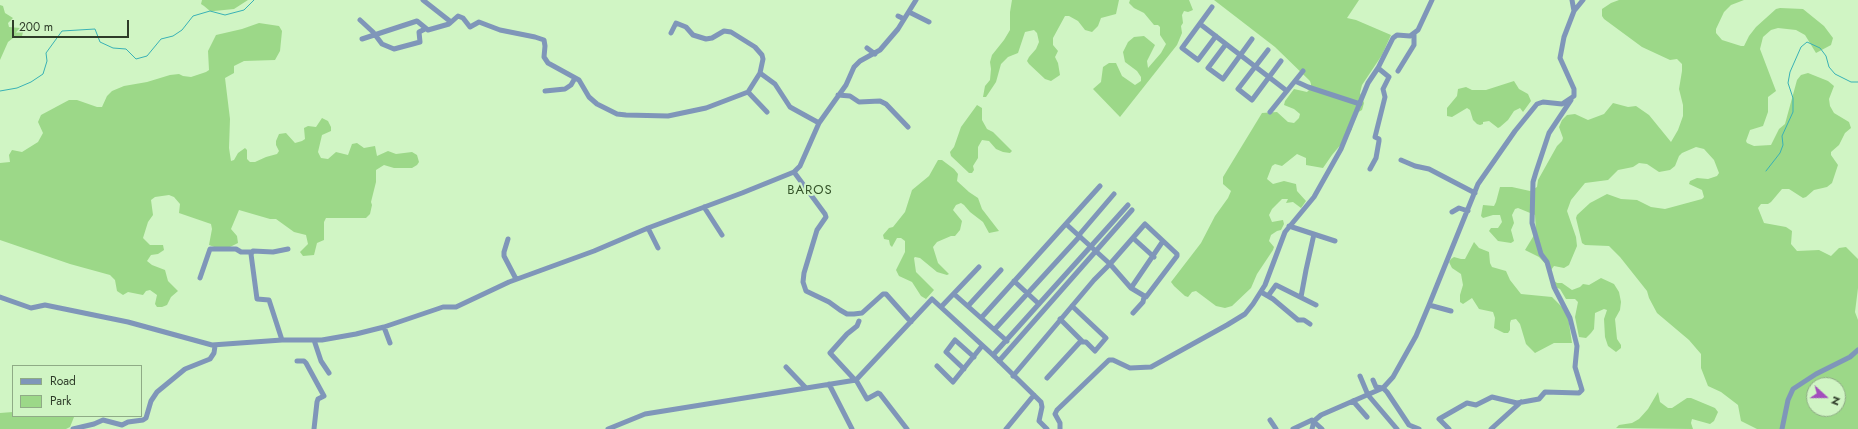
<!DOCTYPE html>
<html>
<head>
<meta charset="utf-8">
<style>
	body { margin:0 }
	#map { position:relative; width:1858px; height:429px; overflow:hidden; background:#d0f5c4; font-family:Jost,sans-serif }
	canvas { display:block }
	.legend { position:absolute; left:12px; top:365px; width:130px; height:52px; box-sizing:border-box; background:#d0f5c4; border:1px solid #8fab86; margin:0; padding:5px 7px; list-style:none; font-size:12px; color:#2e3c29 }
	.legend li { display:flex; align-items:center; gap:8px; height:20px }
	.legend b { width:20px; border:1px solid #8fab86 }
	.north { position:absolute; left:1806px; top:377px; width:40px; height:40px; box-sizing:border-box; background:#d0f5c4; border:1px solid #8fab86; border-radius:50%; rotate:111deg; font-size:11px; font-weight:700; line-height:16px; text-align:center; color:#2e3c29 }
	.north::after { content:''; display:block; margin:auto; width:14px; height:18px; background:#a34ebc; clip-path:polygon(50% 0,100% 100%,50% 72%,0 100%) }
	.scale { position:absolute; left:12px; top:20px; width:117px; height:18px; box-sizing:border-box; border:2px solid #2e3c29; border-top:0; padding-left:5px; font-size:12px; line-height:14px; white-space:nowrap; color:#2e3c29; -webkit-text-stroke:3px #d0f5c4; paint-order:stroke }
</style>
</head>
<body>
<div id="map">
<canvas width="1858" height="429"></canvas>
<ul class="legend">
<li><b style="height:5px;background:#7f96b9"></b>Road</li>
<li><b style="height:11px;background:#9cd888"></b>Park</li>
</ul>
<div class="north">N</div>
<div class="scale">200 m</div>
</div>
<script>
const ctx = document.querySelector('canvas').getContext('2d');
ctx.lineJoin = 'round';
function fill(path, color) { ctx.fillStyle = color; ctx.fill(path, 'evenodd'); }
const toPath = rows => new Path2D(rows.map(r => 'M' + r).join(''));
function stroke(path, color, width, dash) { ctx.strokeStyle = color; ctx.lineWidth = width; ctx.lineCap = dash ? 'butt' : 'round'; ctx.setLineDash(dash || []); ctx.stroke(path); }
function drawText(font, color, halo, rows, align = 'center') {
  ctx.font = font + ' Jost,sans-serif'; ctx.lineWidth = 4; ctx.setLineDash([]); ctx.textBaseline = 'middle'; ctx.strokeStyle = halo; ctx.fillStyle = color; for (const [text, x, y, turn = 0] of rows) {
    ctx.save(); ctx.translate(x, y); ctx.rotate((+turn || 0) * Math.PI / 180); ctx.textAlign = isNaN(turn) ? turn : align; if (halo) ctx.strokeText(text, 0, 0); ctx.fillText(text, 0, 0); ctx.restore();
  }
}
fill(toPath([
	[202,0,248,0,234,9,214,11,210,11,204,6,201,4],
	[1012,0,1119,0,1116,14,1101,18,1098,26,1092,32,1085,30,1078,21,1069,16,1065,16,1053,38,1053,45,1058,51,1055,57,1058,63,1060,75,1051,81,1045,79,1029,64,1027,61,1029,57,1036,49,1039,42,1037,33,1034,30,1025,32,1018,53,1008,57,1001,64,996,82,986,97,983,97,985,86,990,80,991,69,990,62,992,55,1004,40,1010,30,1010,12],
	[1130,0,1189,0,1193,10,1188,12,1184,11,1182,15,1183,23,1181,26,1182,33,1177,45,1120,117,1093,89,1101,82,1103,67,1109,63,1116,63,1122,76,1135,85,1141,81,1141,77,1137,71,1125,62,1123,52,1128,42,1134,37,1144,36,1155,45,1147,61,1148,68,1161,53,1166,44,1160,35,1160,27,1158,25,1154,25,1144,13,1134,8,1129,3],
	[1214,0,1359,0,1347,18,1356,20,1391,35,1382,55,1362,85,1360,93,1364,103,1362,110,1353,115,1352,129,1348,136,1332,155,1323,168,1306,165,1306,158,1297,154,1282,166,1275,164,1272,166,1267,179,1273,184,1284,181,1296,184,1297,191,1306,201,1301,208,1293,202,1286,203,1288,199,1282,199,1272,209,1269,215,1272,222,1283,220,1284,224,1281,230,1277,231,1271,235,1269,241,1274,247,1273,250,1257,274,1251,288,1232,306,1225,308,1216,306,1196,291,1192,292,1188,297,1185,296,1174,286,1171,282,1201,243,1215,216,1228,198,1231,191,1223,184,1223,177,1262,113,1277,112,1288,122,1294,123,1299,118,1300,114,1294,109,1284,105,1285,101,1294,89,1307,92,1311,88,1311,84,1310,81,1275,47],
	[1619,0,1744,0,1731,5,1724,12,1716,29,1716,33,1722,40,1741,46,1744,46,1749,36,1756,27,1776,9,1780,8,1803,9,1824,26,1833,38,1831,45,1816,53,1805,35,1796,30,1778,28,1771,30,1763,37,1760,49,1776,91,1768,97,1768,112,1763,126,1750,130,1746,141,1747,143,1754,146,1771,145,1779,129,1785,124,1797,80,1801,75,1808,73,1828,81,1834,86,1829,99,1830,106,1834,113,1849,122,1851,128,1845,133,1839,145,1831,152,1831,155,1838,165,1832,183,1827,187,1814,190,1806,197,1803,198,1789,189,1782,189,1771,202,1768,204,1761,204,1758,208,1764,223,1786,227,1792,231,1791,244,1797,251,1819,250,1831,256,1839,248,1846,247,1858,259,1858,288,1855,312,1858,320,1858,429,1757,429,1741,421,1738,405,1721,392,1708,386,1701,368,1701,354,1689,340,1657,313,1649,298,1647,291,1620,257,1609,246,1585,245,1582,243,1576,218,1577,215,1590,203,1607,194,1621,199,1637,200,1651,207,1665,209,1702,199,1704,197,1702,190,1689,184,1690,181,1697,178,1708,179,1717,176,1719,173,1714,160,1704,149,1696,147,1682,153,1679,156,1675,166,1670,170,1659,172,1647,164,1639,163,1633,167,1618,170,1608,180,1585,183,1571,200,1567,211,1576,237,1577,246,1569,265,1564,268,1554,266,1551,270,1539,257,1525,250,1536,232,1535,215,1518,208,1515,209,1512,215,1514,223,1511,230,1514,241,1511,243,1498,241,1489,231,1491,228,1498,228,1502,222,1500,215,1493,215,1483,218,1481,216,1483,205,1494,206,1496,202,1500,187,1512,187,1530,191,1537,187,1538,180,1557,146,1562,141,1563,138,1559,127,1562,120,1567,115,1575,114,1588,120,1604,114,1613,103,1628,107,1636,106,1649,115,1671,142,1678,130,1683,116,1683,105,1679,89,1682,71,1682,64,1677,59,1670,60,1642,47,1604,19,1602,16,1602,9,1611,3],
	[1814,385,1838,385,1838,409,1814,409],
	[0,5,3,6,5,13,13,18,8,23,9,27,20,28,23,32,22,36,13,38,8,42,0,60],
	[259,23,279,26,282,31,280,51,275,60,244,61,234,66,234,73,225,78,230,119,229,148,231,161,234,160,238,153,245,148,247,150,247,159,250,162,255,162,266,157,277,154,279,151,276,145,276,141,279,134,286,133,295,143,302,141,305,139,304,128,308,126,316,127,322,118,328,121,331,127,331,131,322,135,318,152,321,158,328,159,336,152,348,155,352,144,357,143,364,148,375,146,377,156,388,151,396,154,412,152,417,155,419,162,417,165,412,168,394,168,384,165,376,170,376,182,371,202,372,205,370,214,366,218,326,218,324,222,324,240,317,243,314,255,303,256,300,252,308,244,306,235,294,232,276,219,270,219,239,210,231,229,237,236,238,243,230,247,217,248,209,245,212,229,211,224,179,213,180,204,174,197,169,195,155,197,151,200,153,215,148,222,143,238,150,245,163,245,164,250,158,254,151,255,147,261,152,265,165,270,168,281,178,291,171,297,167,305,162,307,157,307,155,304,157,295,150,290,146,291,143,295,128,292,123,295,117,291,115,280,110,275,70,264,0,240,0,163,10,162,9,155,12,150,22,152,38,142,43,133,38,122,41,115,69,100,77,100,97,107,102,107,107,96,112,91,124,86,147,82,170,75,179,74,183,76,191,77,206,72,209,70,208,51,216,35,242,29],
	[1514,81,1519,89,1528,94,1531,101,1523,112,1520,108,1514,111,1508,120,1500,127,1498,128,1489,121,1483,122,1483,124,1480,125,1477,124,1473,120,1470,110,1467,108,1452,117,1447,116,1447,108,1457,96,1458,89,1466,87,1472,90,1486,90],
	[977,105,982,108,982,120,987,129,993,132,1012,151,1010,153,1003,152,996,149,989,141,982,140,978,147,978,158,973,166,974,170,972,173,969,173,951,156,950,152,954,147,961,127],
	[938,160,942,160,954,169,958,174,957,181,969,192,978,198,982,209,999,231,989,233,983,222,970,212,964,205,961,203,956,205,953,210,962,221,960,230,955,236,951,236,937,242,933,247,938,263,949,274,947,275,937,272,920,258,915,257,914,258,916,272,934,290,926,299,921,296,912,282,899,276,896,270,905,252,905,241,901,238,897,238,892,247,890,245,889,240,884,239,883,235,889,228,893,227,905,212,912,190,929,176],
	[1474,242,1479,248,1489,252,1490,263,1492,267,1506,271,1510,280,1521,294,1552,297,1565,310,1568,317,1572,343,1554,343,1535,353,1526,344,1520,324,1516,319,1511,320,1510,323,1510,330,1508,333,1504,333,1494,328,1495,318,1493,312,1479,309,1472,298,1463,304,1460,302,1460,295,1463,285,1461,274,1452,268,1449,262,1451,259,1454,257,1461,259,1465,259],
	[1601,278,1614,284,1619,292,1621,302,1620,310,1615,319,1617,339,1621,345,1621,348,1616,352,1608,346,1605,337,1604,319,1607,310,1604,309,1595,313,1594,329,1591,333,1586,338,1579,337,1575,317,1578,302,1575,299,1566,299,1560,289,1555,287,1553,280,1557,283,1562,283,1572,290,1580,287,1583,284,1589,285],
	[1658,392,1660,402,1668,408,1672,408,1687,398,1691,398,1715,408,1718,412,1714,421,1710,424,1692,419,1691,423,1693,429,1616,428,1619,425,1632,423,1639,419,1648,409],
	[13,412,13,416,74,417,70,427,66,429,0,429,0,413]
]), '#9cd888');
stroke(toPath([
	[0,91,17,88,31,82,43,74,47,61,46,53,62,31,95,29,100,42,113,48,126,49,136,59,147,56,161,39,173,36,182,30,193,16,210,11,225,15,244,10,254,0],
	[1766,171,1780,153,1783,145,1782,136,1793,112,1793,98,1788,83,1790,72,1801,47,1807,42,1820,48,1826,56,1829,67,1835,74,1851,82,1858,82]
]), '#39b1b5', 1);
stroke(toPath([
	[423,0,451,22],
	[1212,7,1182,48,1198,60,1216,36],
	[1574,11,1583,0],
	[909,12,929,22],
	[898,16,904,19],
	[360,20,373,32,382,44,394,49,420,42,419,32,425,29],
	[1200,24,1287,91],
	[671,33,676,23,686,27,693,35,706,39,712,38,724,31,731,32,755,47,762,55,763,59,760,73,775,84,790,107,819,123],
	[362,39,417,21,428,30,449,24,458,16,463,18,470,27,479,22,500,30,535,37,544,40,545,46,544,57,548,63,579,80,589,97,597,104,617,114,626,115,668,116,706,108,748,92,760,73],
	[1226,44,1208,68,1223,79,1252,39],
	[867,48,875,54],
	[1268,50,1238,89,1252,100,1281,61],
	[1398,71,1414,45,1414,34],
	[1295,81,1308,87,1360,104],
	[545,91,565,89,571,85,575,78],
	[748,92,767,112],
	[838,95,850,96,859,102,880,101,886,104,908,127],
	[1270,112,1303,71],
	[1401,160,1415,166,1429,169,1475,193],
	[1370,169,1376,158,1379,141,1379,139,1375,137,1385,97,1383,89,1389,77,1378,68,1393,38,1397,35,1410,36,1418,30,1432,0],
	[794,172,825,214,826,217,817,230,804,273,803,282,806,291,829,302,840,310,847,314,854,314,862,313,883,294,886,294,911,322],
	[704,207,722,235],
	[1452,212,1459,208,1468,211],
	[1289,226,1335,241],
	[648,228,658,248],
	[1079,235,1114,194],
	[1133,238,1154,257],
	[508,239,504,252,504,256,516,279],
	[200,278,210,249,236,249,241,252,251,252],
	[1014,281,1039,304],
	[1131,288,1163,241],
	[1261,292,1273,299,1298,320,1304,320,1310,324],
	[954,294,1007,341],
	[1268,296,1276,285,1316,305],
	[0,297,31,308,45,305,128,322,212,345,282,340,322,340,356,334,384,327,443,307,456,307,509,282,594,251,648,228,742,193,794,172,800,166,819,123,846,85,854,67,860,61,880,50,898,29,916,0],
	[1301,297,1306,270,1314,234],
	[1429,305,1451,311],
	[968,306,1001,270],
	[941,307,979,267],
	[1133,313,1143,302,1144,297],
	[982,317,1100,186],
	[1060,319,1082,341],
	[384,327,390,343],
	[995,329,1080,236],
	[282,340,269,300,257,299,251,254,253,251,273,252,288,249],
	[314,340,321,361,329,373],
	[993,355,1128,205],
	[297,361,304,361,306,363,324,396,318,399,317,402,314,429],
	[999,361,1132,210],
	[937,366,953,382,982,346],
	[786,367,805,387],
	[964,369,946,352,955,340,974,357],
	[1013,376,1094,280,1110,264,1131,288,1146,297,1177,256,1177,254,1145,224,1110,264,1066,224],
	[1360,376,1368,395,1397,429],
	[1047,378,1080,342,1086,342,1095,351,1106,338,1072,306],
	[855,380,830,353,847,334,857,326,859,321],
	[856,380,867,399,878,393,880,394,907,429],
	[1373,380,1376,387,1383,388,1387,392,1409,425,1419,429],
	[829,384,852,429],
	[1353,401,1367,417],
	[1270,420,1276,429],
	[73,429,94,424,103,420,122,425,128,422,143,420,146,418,151,401,157,392,185,369,210,359,214,353,215,346],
	[608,429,645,414,856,380,932,299,993,355,1041,402,1042,407,1039,421,1047,429],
	[1006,429,1034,395],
	[1060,429,1060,423,1055,414,1057,410,1109,360,1113,360,1130,368,1151,367,1227,325,1245,314,1253,304,1265,285,1285,232,1314,197,1341,149,1368,83,1378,68],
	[1293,429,1312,420,1322,429],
	[1312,429,1314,421,1321,415,1383,388,1393,377,1416,336,1429,305,1478,184,1515,131,1537,104,1543,102,1562,104,1574,96,1574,89,1560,58,1564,37,1574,11,1572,0],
	[1449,429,1439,419,1467,403,1476,405,1492,397,1517,403,1539,399,1545,392,1579,393,1582,390,1575,367,1577,346,1570,318,1554,287,1547,262,1541,254,1532,223,1533,182,1536,172,1549,133,1571,100],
	[1491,429,1521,402],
	[1782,429,1788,400,1793,389,1816,374,1850,357,1858,350]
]), '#7f96b9', 5);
ctx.letterSpacing = '1px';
drawText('13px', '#35542a', '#d0f5c4', [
	["BAROS",810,191]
]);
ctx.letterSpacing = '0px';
</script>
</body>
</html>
